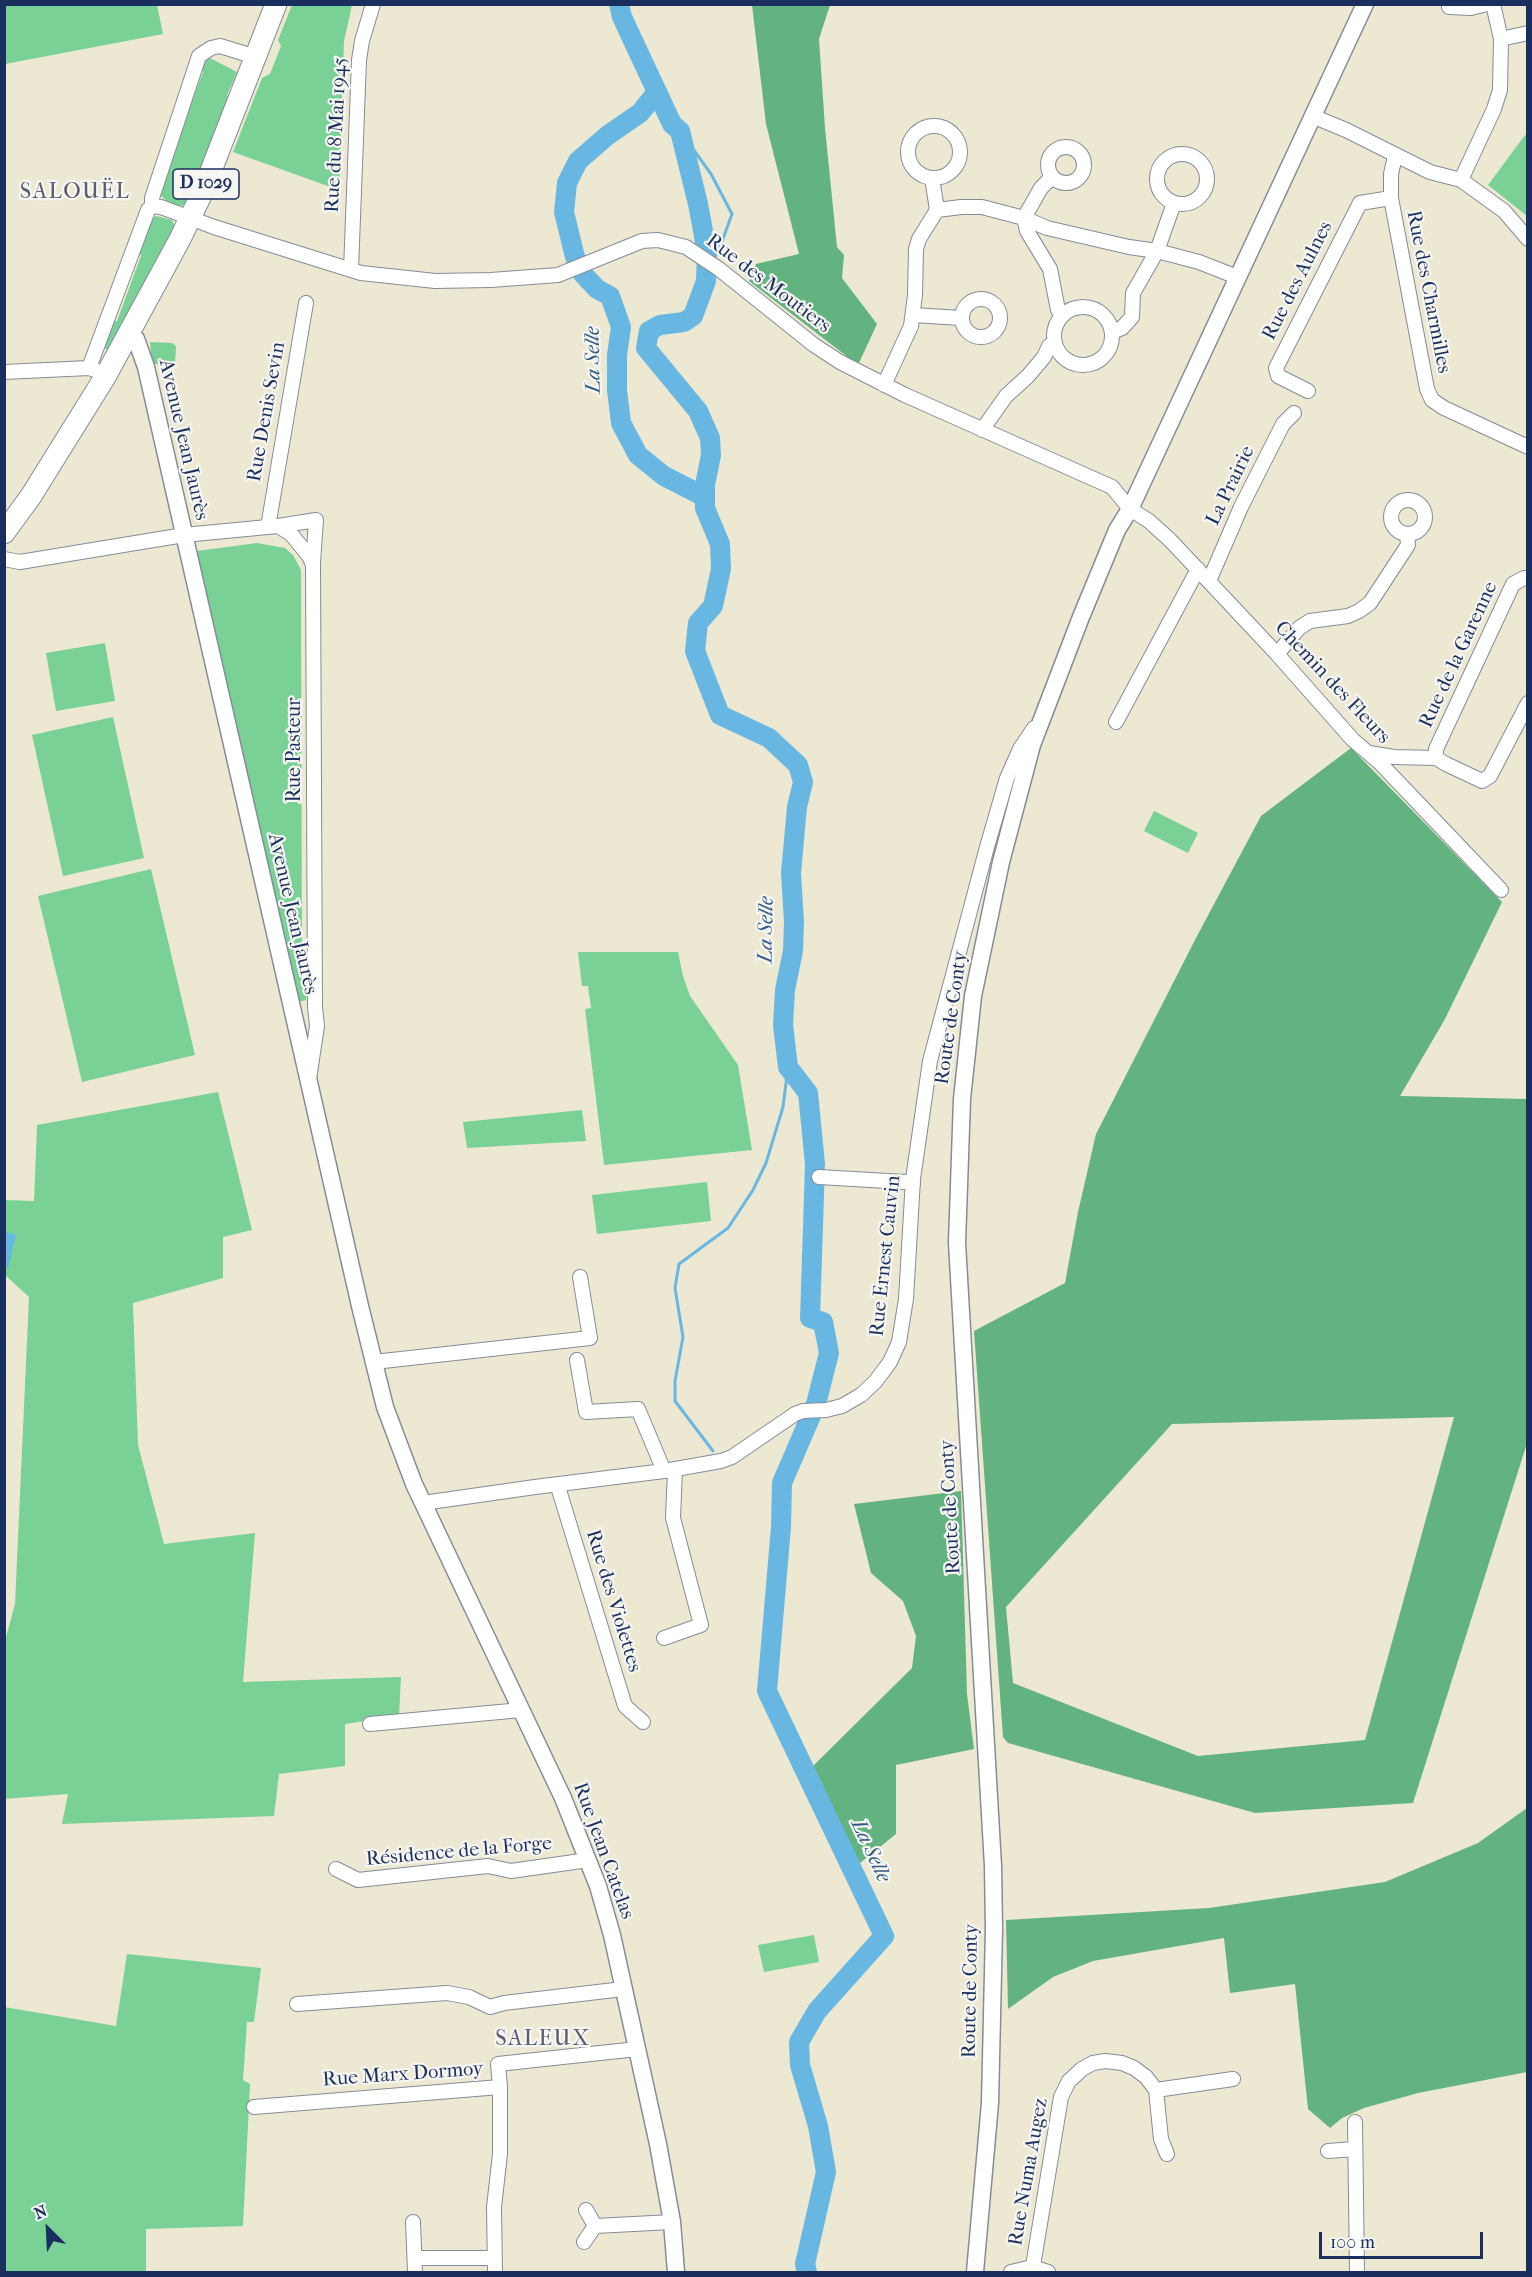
<!DOCTYPE html>
<html>
<head>
<meta charset="utf-8">
<style>
	body { margin:0 }
	#map { position:relative; width:1532px; height:2277px; overflow:hidden; background:#ede8d1; font-family:"IM FELL French Canon",serif }
	canvas { display:block }
	.frame { position:absolute; inset:0; border:6px solid #1b2f5e; pointer-events:none }
	.north { position:absolute; left:18px; top:2199px; width:60px; height:60px; -webkit-text-stroke:4px #f6f6f2; paint-order:stroke; rotate:336deg; font-size:16px; font-weight:700; line-height:24px; text-align:center; color:#1b2f5e }
	.north::after { content:''; display:block; margin:auto; width:21px; height:27px; background:#1b2f5e; clip-path:polygon(50% 0,100% 100%,50% 72%,0 100%) }
	.scale { position:absolute; left:1319px; top:2232px; width:164px; height:27px; box-sizing:border-box; border:3px solid #1b2f5e; border-top:0; padding-left:8px; font-size:18px; line-height:21px; white-space:nowrap; color:#1b2f5e; -webkit-text-stroke:4px #f6f6f2; paint-order:stroke }
</style>
</head>
<body>
<div id="map">
<canvas width="1532" height="2277"></canvas>
<div class="frame"></div>
<div class="north">N</div>
<div class="scale">100 m</div>
</div>
<script>
const ctx = document.querySelector('canvas').getContext('2d');
ctx.lineJoin = 'round';
function fill(path, color) { ctx.fillStyle = color; ctx.fill(path, 'evenodd'); }
const toPath = rows => new Path2D(rows.map(r => 'M' + r).join(''));
function stroke(path, color, width, dash) { ctx.strokeStyle = color; ctx.lineWidth = width; ctx.lineCap = dash ? 'butt' : 'round'; ctx.setLineDash(dash || []); ctx.stroke(path); }
function drawText(font, color, halo, rows, align = 'center') {
  ctx.font = font + ' "IM FELL French Canon",serif'; ctx.lineWidth = 4.5; ctx.setLineDash([]); ctx.textBaseline = 'middle'; ctx.strokeStyle = halo; ctx.fillStyle = color; for (const [text, x, y, turn = 0] of rows) {
    ctx.save(); ctx.translate(x, y); ctx.rotate((+turn || 0) * Math.PI / 180); ctx.textAlign = isNaN(turn) ? turn : align; if (halo) ctx.strokeText(text, 0, 0); ctx.fillText(text, 0, 0); ctx.restore();
  }
}
fill(toPath([
	[5,4,157,5,163,34,5,64],
	[292,5,352,5,344,41,339,190,233,152,262,78,270,74,281,46,278,40],
	[208,57,237,72,227,95,231,98,191,199,184,205,177,206,168,202,160,195,160,184,203,72,201,70],
	[1525,135,1528,137,1527,216,1488,185],
	[156,216,172,220,175,228,143,292,107,350,103,346,112,321,117,321,141,256,139,252,150,220],
	[150,342,172,343,176,346,175,364,172,367,152,363],
	[257,543,285,548,293,555,301,570,302,988,307,988,306,1000,299,1002,197,551],
	[105,643,115,701,56,711,46,653],
	[113,717,144,858,63,876,32,735],
	[1154,811,1198,833,1188,853,1144,831],
	[151,869,195,1055,82,1082,38,896],
	[578,952,678,952,683,976,690,996,738,1065,752,1150,604,1165,585,1009,591,1008,588,986,582,986],
	[218,1092,252,1230,223,1237,223,1278,133,1303,138,1445,164,1544,255,1533,243,1682,401,1677,399,1716,345,1724,345,1766,279,1774,274,1816,62,1824,68,1794,4,1799,5,1641,15,1604,29,1297,5,1275,5,1200,34,1201,37,1125],
	[582,1110,586,1141,467,1148,463,1122],
	[707,1182,711,1221,597,1234,592,1195],
	[814,1935,819,1962,764,1972,758,1945],
	[127,1954,261,1968,254,2022,247,2022,243,2080,250,2084,243,2226,146,2229,146,2272,5,2272,4,2007,116,2026]
]), '#79d196');
fill(toPath([
	[752,5,830,5,819,39,825,128,837,247,844,255,842,278,877,324,858,365,749,281,756,264,799,254,766,124],
	[1351,748,1502,902,1445,1019,1400,1096,1527,1099,1527,1443,1413,1803,1255,1813,1008,1743,1003,1737,974,1331,1065,1283,1078,1212,1096,1134,1197,936,1261,816],
	[1454,1417,1365,1740,1198,1756,1013,1683,1006,1607,1172,1424],
	[961,1491,967,1694,974,1749,896,1765,896,1834,855,1867,810,1769,912,1668,916,1636,903,1601,871,1573,854,1504],
	[1527,1808,1527,2072,1418,2093,1364,2108,1342,2118,1330,2128,1308,2109,1295,1984,1230,1993,1224,1938,1093,1961,1053,1977,1008,2009,1006,1920,1209,1908,1385,1882,1478,1843]
]), '#62b37f');
fill(toPath([
	[5,1232,16,1235,8,1268,5,1266]
]), '#68b7e3');
stroke(toPath([
	[680,131,711,174,732,214,720,247,707,252],
	[713,1451,675,1401,675,1381,683,1337,675,1288,679,1264,728,1228,753,1190,766,1163,783,1107,788,1067]
]), '#68b7e3', 3);
stroke(toPath([
	[619,4,622,17,672,124,680,131,698,204,707,252,706,281,693,316,684,322,660,325,649,331,646,348,698,411,710,438,711,455,705,485,705,508,720,544,721,569,713,606,698,623,695,651,720,715,769,738,798,765,803,782,797,807,791,873,794,922,793,951,785,990,783,1025,788,1067,808,1093,815,1164,810,1318,823,1322,829,1353,816,1404,782,1483,781,1527,767,1691,884,1936,817,2011,799,2042,800,2065,818,2126,826,2172,805,2264,807,2272],
	[657,92,640,113,608,135,578,161,567,183,564,212,575,257,583,274,597,289,610,296,621,327,617,355,617,390,621,423,638,455,664,476,705,497]
]), '#68b7e3', 20);
const minor = toPath([
	[1449,7,1471,8,1487,4],
	[1501,39,1528,33],
	[1312,116,1346,130,1430,172,1461,180,1504,211,1528,239],
	'908 152a26 26 0 1 1 52 0a26 26 0 1 1-52 0Z',
	'1048 165a18 18 0 1 1 36 0a18 18 0 1 1-36 0Z',
	'1157 179a25 25 0 1 1 50 0a25 25 0 1 1-50 0Z',
	[1395,156,1391,174,1391,198,1427,389,1432,400,1444,408,1528,447],
	[1052,177,1041,188,1024,218,1027,231,1050,269,1058,310,1062,315],
	[932,178,937,210],
	[1461,180,1494,109,1500,90,1501,39,1493,4],
	[152,206,161,207,214,227,361,273,435,281,491,280,558,275,642,241,658,240,686,247,719,269,814,345,840,362,905,395,1112,487,1130,509,1149,521,1170,540,1277,654,1353,740,1379,762,1501,890],
	[351,270,359,60,362,41,373,4],
	'962 318a19 19 0 1 1 38 0a19 19 0 1 1-38 0Z',
	'1054 336a29 29 0 1 1 58 0a29 29 0 1 1-58 0Z',
	[913,315,961,318],
	[1112,332,1122,328,1132,317,1133,293,1157,251,1174,203],
	[89,368,148,210,152,206,152,198,199,56,211,48,220,46,256,57],
	[4,372,89,368,95,370],
	[884,385,911,326,915,295,916,249,919,239,937,210,961,207,982,207,1024,218,1047,228,1129,247,1157,251,1199,262,1237,277],
	[1308,391,1278,376,1276,368,1360,203,1391,198],
	[982,430,1006,396,1028,376,1044,357,1049,346,1054,343],
	'1391 517a17 17 0 1 1 34 0a17 17 0 1 1-34 0Z',
	[278,526,316,520,313,563],
	[268,527,306,303],
	[4,559,20,562,184,535,278,526,291,534,309,556,313,565,315,1007,317,1026,309,1079],
	[1528,578,1524,578,1513,584,1436,749,1436,758,1446,764,1482,781,1490,776,1528,703],
	[1209,581,1241,507,1283,424,1294,413],
	[1277,654,1299,628,1310,621,1348,616,1359,611,1370,603,1408,545,1407,534],
	[1116,722,1198,569],
	[1369,753,1394,757,1436,758],
	[819,1177,905,1182,913,1184],
	[577,1360,586,1412,638,1409,664,1471],
	[374,1362,590,1338,580,1277],
	[559,1484,559,1490,625,1706,643,1722],
	[423,1503,535,1487,664,1471,721,1461,732,1457,795,1414,803,1411,826,1410,842,1406,861,1395,875,1382,890,1362,899,1342,906,1299,913,1179,930,1061,987,847,1007,778,1020,749,1034,728],
	[664,1638,701,1625,673,1518,675,1470],
	[370,1724,521,1710],
	[336,1869,358,1880,488,1866,511,1871,588,1860],
	[297,2004,447,1993,469,1997,490,2007,504,2003,623,1989],
	[1156,2090,1233,2079],
	[254,2107,500,2087,498,2064,637,2049],
	[1355,2122,1357,2272],
	[1328,2151,1355,2149],
	[413,2222,415,2272],
	[595,2226,672,2222],
	[584,2242,595,2226,586,2210],
	[415,2258,494,2258],
	[495,2272,494,2207,500,2154,500,2087],
	[1011,2272,1032,2267,1048,2272],
	[1032,2272,1061,2097,1069,2081,1082,2069,1093,2063,1105,2061,1122,2063,1134,2068,1146,2077,1156,2090,1161,2139,1167,2154]
]);
const tertiary = toPath([
	[129,333,136,339,146,367,360,1306,385,1407,414,1484,563,1798,598,1886,612,1935,658,2144,672,2222,676,2272],
	[975,2272,990,2103,994,1929,993,1866,957,1243,962,1099,973,996,1001,862,1032,745,1081,617,1117,530,1130,509,1365,4]
]);
const primary = toPath([
	[4,533,31,496,105,377,180,239,203,191,276,4]
]);
stroke(minor, '#848c98', 16);
stroke(tertiary, '#848c98', 19);
stroke(primary, '#848c98', 23);
stroke(minor, '#fff', 14);
stroke(tertiary, '#fff', 16);
stroke(primary, '#fff', 21);
for (const [x, y, w] of [
	[206,184,66]
]) { const box = new Path2D(); box.roundRect(x - w / 2, y - 15, w, 30, 4.5); ctx.fillStyle = '#f6f6f2'; ctx.fill(box); stroke(box, '#1b2f5e', 1.5); }
drawText('bold 18px', '#1b2f5e', null, [
	["D 1029",206,184]
]);
drawText('20px', '#1b2f5e', '#f6f6f2', [
	["Rue du 8 Mai 1945",337,135,-87],
	["Rue des Aulnes",1298,281,-63],
	["Rue des Moutiers",768,284,37],
	["Rue des Charmilles",1428,292,79],
	["Rue Denis Sevin",267,412,-80],
	["Avenue Jean Jaurès",183,440,77],
	["La Prairie",1231,486,-64],
	["Rue de la Garenne",1459,655,-65],
	["Chemin des Fleurs",1332,683,47],
	["Rue Pasteur",295,750,-90],
	["Avenue Jean Jaurès",292,914,77],
	["Route de Conty",952,1018,-82],
	["Rue Ernest Cauvin",886,1256,-84],
	["Route de Conty",951,1507,-93],
	["Rue des Violettes",613,1601,73],
	["Rue Jean Catelas",603,1851,70],
	["Résidence de la Forge",459,1852,-5],
	["Route de Conty",971,1991,-89],
	["Rue Marx Dormoy",403,2075,-4],
	["Rue Numa Augez",1029,2172,-80]
]);
drawText('italic 21px', '#325886', '#f6f6f2', [
	["La Selle",594,360,-91],
	["La Selle",767,930,-89],
	["La Selle",870,1851,65]
]);
ctx.letterSpacing = '1.5px';
drawText('22px', '#5f5b71', '#f6f6f2', [
	["SALOUËL",75,193],
	["SALEUX",543,2040]
]);
ctx.letterSpacing = '0px';
</script>
</body>
</html>
